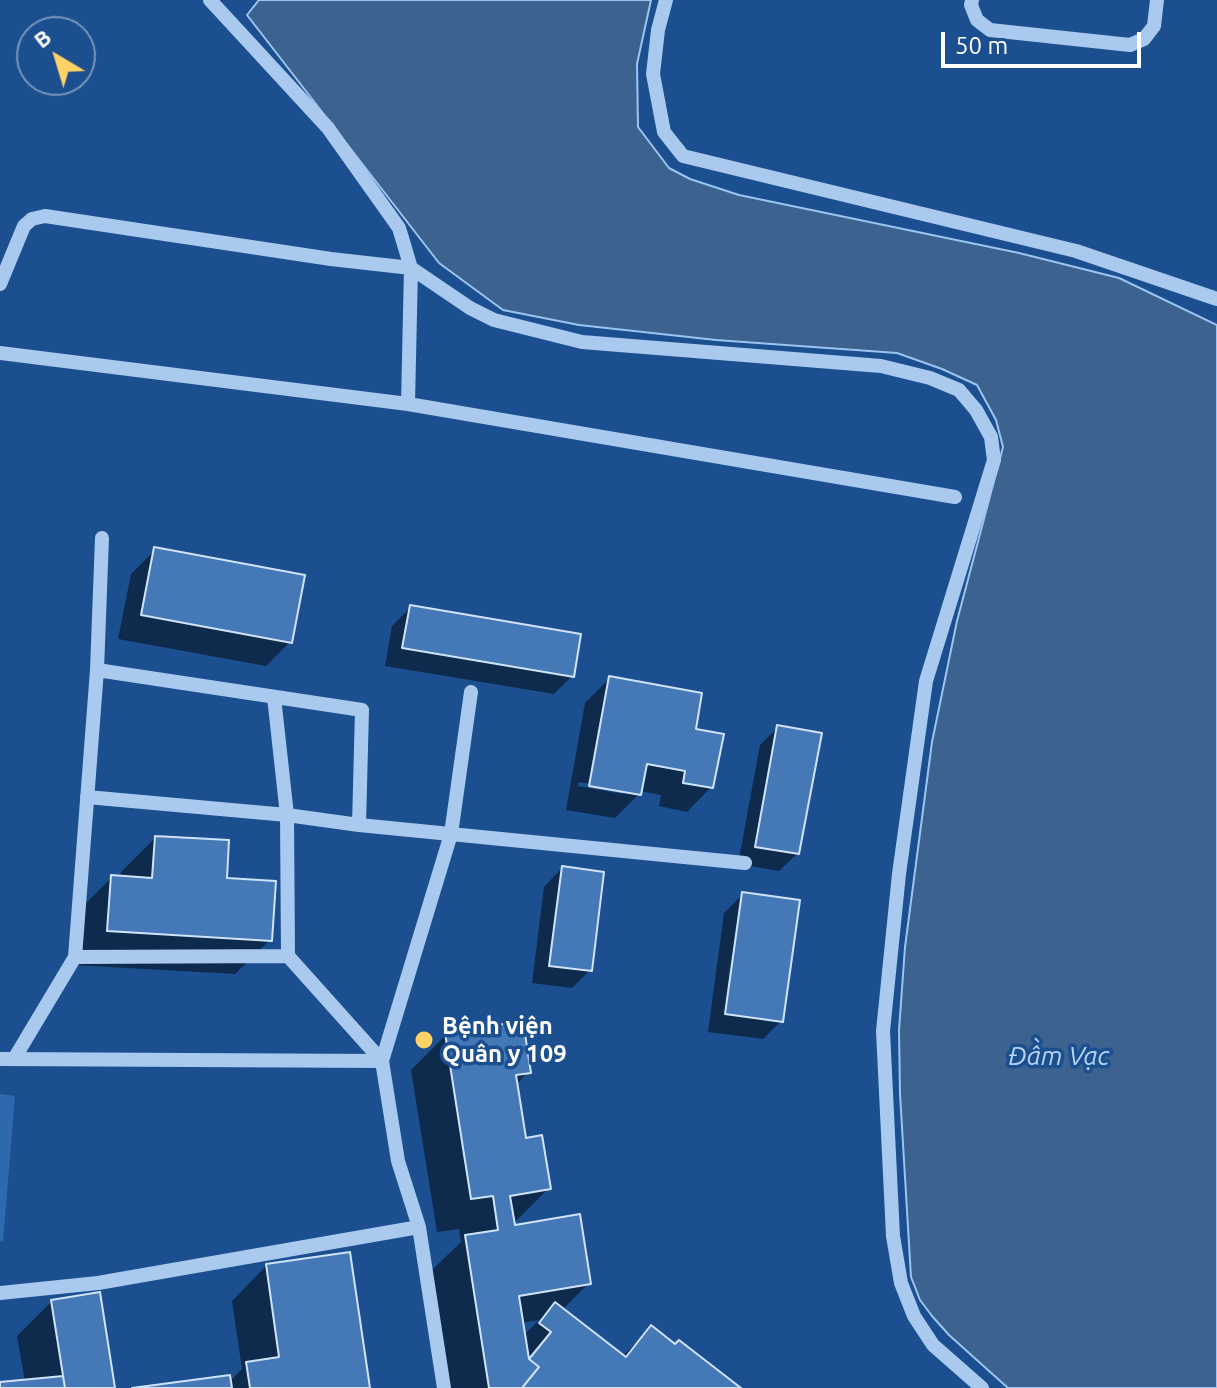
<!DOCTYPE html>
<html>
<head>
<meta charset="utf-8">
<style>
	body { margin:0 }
	#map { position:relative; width:1217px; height:1388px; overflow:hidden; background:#1b4f8f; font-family:Ubuntu,sans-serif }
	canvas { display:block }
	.north { position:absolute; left:16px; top:16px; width:80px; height:80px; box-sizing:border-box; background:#1b4f8f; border:2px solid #7695bc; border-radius:50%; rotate:322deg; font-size:22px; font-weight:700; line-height:32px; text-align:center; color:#fff }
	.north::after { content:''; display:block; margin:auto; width:28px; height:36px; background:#ffd166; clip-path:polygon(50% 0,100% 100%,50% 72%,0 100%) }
	.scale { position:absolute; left:941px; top:32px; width:200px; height:36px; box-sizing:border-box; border:4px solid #fff; border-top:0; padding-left:10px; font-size:24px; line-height:28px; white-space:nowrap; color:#fff; -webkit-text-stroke:6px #1b4f8f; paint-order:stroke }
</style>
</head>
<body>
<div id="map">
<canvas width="1217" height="1388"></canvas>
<div class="north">B</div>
<div class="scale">50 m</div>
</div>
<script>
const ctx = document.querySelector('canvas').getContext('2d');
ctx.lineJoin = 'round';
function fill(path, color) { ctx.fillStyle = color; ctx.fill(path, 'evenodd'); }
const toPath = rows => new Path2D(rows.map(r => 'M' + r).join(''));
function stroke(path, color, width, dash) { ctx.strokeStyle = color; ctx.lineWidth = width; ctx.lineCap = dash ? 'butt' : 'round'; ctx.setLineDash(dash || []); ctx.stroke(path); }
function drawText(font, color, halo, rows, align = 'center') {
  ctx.font = font + ' Ubuntu,sans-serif'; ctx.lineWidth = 7; ctx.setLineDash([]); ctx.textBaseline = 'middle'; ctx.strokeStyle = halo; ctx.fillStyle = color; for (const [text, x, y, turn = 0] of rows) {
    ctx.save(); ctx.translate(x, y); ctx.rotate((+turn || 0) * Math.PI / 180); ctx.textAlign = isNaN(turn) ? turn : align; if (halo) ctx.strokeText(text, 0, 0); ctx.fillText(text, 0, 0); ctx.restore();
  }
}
fill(toPath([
	[0,1094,15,1096,3,1242,0,1241]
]), '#2e69ad');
const water = toPath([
	[259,0,651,0,637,64,638,127,669,168,690,179,739,195,1019,253,1119,278,1217,325,1217,1388,1008,1388,949,1335,932,1316,920,1300,911,1277,900,1094,899,1030,905,947,932,742,957,621,1003,447,996,420,977,385,942,369,897,353,716,340,579,325,503,310,439,263,247,15,259,0]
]);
fill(water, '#3c6290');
stroke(water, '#9cc4f0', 2);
fill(toPath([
	[155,550,290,642,266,666,118,639,131,574],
	[411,607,572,676,554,694,385,666,392,626],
	[610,678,693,730,711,787,687,812,659,806,661,795,640,791,639,794,615,818,566,810,585,703],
	[579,782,623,790,623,794,578,786],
	[778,727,798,853,779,871,738,864,760,745],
	[155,838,225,880,270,940,235,974,74,965,77,912,112,877,120,878,121,872],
	[562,868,590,970,572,988,532,983,544,887],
	[742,895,781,1021,763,1039,708,1032,724,913],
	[446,1035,528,1072,516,1085,524,1140,548,1189,513,1224,589,1283,562,1310,623,1356,651,1328,738,1388,450,1388,431,1271,461,1242,459,1229,437,1232,411,1070],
	[539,1320,523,1336,521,1323],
	[266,1266,368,1388,148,1388,229,1382,242,1369,232,1301],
	[52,1301,113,1388,0,1388,0,1385,25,1382,17,1336]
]), '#0007');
const building = toPath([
	[154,547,305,575,292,643,141,615,154,547],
	[410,605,581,634,574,677,402,648,410,605],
	[609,676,702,693,696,729,724,734,713,788,683,783,685,771,647,764,641,795,589,786,609,676],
	[777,725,822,733,799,854,755,847,777,725],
	[155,836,229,840,227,878,276,881,272,941,107,931,111,875,152,878,155,836],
	[562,866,604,872,592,971,549,966,562,866],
	[742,892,800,900,783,1022,725,1014,742,892],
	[523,1021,531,1073,516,1075,526,1138,542,1135,551,1189,510,1196,515,1225,580,1214,591,1284,519,1296,529,1359,539,1367,522,1388,489,1388,465,1235,498,1230,493,1196,471,1199,445,1033,523,1021],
	[350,1252,370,1388,250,1388,246,1362,279,1357,266,1264,350,1252],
	[100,1292,115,1388,65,1388,51,1300,100,1292],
	[555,1302,626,1357,651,1325,675,1344,679,1340,741,1388,522,1388,539,1367,529,1359,551,1332,539,1323,555,1302],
	[230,1375,232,1388,132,1388,230,1375],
	[63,1376,65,1388,0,1388,0,1382,63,1376]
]);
fill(building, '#4478b7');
stroke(building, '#cfe3fa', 2);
stroke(toPath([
	[210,0,328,128,399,228,411,268,408,404],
	[666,0,658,30,653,74,664,132,683,156,1076,251,1217,299],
	[972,0,971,5,977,20,990,30,1130,45,1144,39,1154,26,1157,0],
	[0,284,24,226,32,219,45,216,331,259,411,268,470,308,494,320,582,342,881,366,930,378,959,390,976,410,991,437,994,460,926,681,899,874,883,1031,893,1236,901,1283,914,1316,933,1345,982,1388],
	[0,353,408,404,955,497],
	[97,670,362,710,359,825],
	[274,697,287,815,288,956],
	[87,797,287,815,359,825,745,863],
	[75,957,288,956,382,1061],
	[0,1059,382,1061,398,1161,419,1227,444,1388],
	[14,1059,75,957,97,670,102,538],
	[382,1061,451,834,471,692],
	[0,1293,98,1283,419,1227]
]), '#a9c9ee', 14);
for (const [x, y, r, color] of [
	[424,1040,10,"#ffd166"]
]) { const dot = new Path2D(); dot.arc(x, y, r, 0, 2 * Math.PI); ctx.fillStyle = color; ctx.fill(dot); stroke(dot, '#1b4f8f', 3); }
drawText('bold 24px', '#fff', '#1b4f8f', [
	["Bệnh viện",442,1026],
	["Quân y 109",442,1054]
], 'left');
drawText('italic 26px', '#b5d3f5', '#1b4f8f', [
	["Đầm Vạc",1059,1056]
]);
</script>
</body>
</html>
